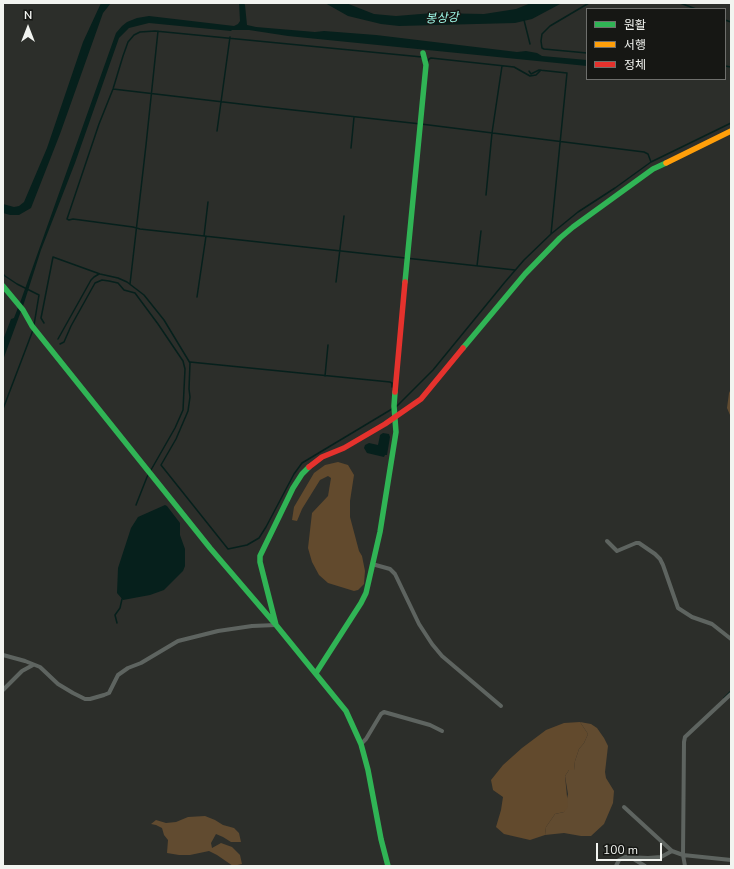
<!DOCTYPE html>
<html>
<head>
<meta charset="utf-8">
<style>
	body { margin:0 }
	#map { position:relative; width:734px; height:869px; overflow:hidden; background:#2c2e2a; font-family:"Nunito Sans","Noto Sans KR",sans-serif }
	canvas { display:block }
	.frame { position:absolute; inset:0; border:4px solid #f2f4f0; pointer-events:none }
	.legend { position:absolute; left:586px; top:8px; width:140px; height:72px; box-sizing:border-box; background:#161714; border:1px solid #6e6f6c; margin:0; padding:5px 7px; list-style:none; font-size:12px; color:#f2f4f0 }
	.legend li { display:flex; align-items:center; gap:8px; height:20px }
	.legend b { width:20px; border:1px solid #6e6f6c }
	.north { position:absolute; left:8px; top:8px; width:40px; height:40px; -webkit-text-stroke:3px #161714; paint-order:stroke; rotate:0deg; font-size:11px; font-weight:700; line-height:16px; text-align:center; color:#f2f4f0 }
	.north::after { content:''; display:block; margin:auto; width:14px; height:18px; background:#f2f4f0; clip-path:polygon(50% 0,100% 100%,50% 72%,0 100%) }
	.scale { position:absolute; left:596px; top:843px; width:66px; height:18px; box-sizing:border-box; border:2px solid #f2f4f0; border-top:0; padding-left:5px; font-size:12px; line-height:14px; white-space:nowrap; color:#f2f4f0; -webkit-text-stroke:3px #161714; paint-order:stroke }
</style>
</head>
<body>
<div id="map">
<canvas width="734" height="869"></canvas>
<div class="frame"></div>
<ul class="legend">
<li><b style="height:5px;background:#30b455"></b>원활</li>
<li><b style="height:5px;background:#ff9f0a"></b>서행</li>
<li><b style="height:5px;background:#e5322d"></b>정체</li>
</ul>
<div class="north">N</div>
<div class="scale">100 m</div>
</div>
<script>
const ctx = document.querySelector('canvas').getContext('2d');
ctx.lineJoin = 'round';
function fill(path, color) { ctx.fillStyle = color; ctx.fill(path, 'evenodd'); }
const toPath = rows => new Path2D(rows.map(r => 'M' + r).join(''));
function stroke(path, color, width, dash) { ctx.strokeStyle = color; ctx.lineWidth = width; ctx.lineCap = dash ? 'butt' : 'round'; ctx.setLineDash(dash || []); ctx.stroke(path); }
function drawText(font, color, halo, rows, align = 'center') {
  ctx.font = font + ' "Nunito Sans","Noto Sans KR",sans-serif'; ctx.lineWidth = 3; ctx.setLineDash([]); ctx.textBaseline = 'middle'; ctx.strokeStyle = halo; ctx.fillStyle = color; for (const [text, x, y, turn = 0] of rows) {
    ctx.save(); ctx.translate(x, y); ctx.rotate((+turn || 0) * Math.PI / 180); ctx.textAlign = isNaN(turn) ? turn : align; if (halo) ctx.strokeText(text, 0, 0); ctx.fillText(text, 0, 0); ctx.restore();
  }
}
fill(toPath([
	[731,389,731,415,730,415,727,408,729,393],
	[580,722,591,724,597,728,604,738,608,746,605,772,606,778,614,791,613,803,604,824,591,836,581,836,564,833,545,835,546,827,555,814,564,812,568,794,565,776,569,770,574,770,575,761,579,749,584,743,588,734],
	[205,816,215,820,223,825,234,828,239,833,241,842,231,842,223,837,216,834,211,843,212,848,221,843,232,847,240,855,242,864,233,866,217,855,209,851,190,855,179,855,167,853,168,840,164,835,162,828,156,825,151,824,156,820,166,823,176,822,188,817]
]), '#614b30');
fill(toPath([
	[338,462,348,465,354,475,350,501,350,517,359,551,362,556,365,571,364,584,358,590,354,591,328,583,319,575,312,562,308,548,312,513,328,496,331,478,328,476,320,480,302,509,297,521,292,520,294,507,314,473,325,465],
	[580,722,588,734,584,743,579,749,575,761,574,770,569,770,565,776,568,807,564,812,555,814,546,827,545,835,530,840,504,834,496,827,501,810,503,797,493,790,491,780,503,765,522,748,546,730,564,723]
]), '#624a2d');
fill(toPath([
	[101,3,111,3,103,13,60,134,31,208,19,215,10,215,3,213,3,204,14,207,19,206,24,202,47,148,83,42],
	[239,3,244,3,245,5,247,25,256,27,315,32,324,31,376,35,517,52,526,51,537,53,542,56,587,60,587,66,288,36,249,30,232,30,231,31,149,23,129,28,119,38,75,163,41,250,24,303,3,360,3,340,11,319,14,318,21,300,116,33,122,26,127,22,137,18,149,16,234,26,238,24,240,21],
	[325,3,346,3,374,14,396,16,433,13,484,14,516,9,531,3,562,3,532,19,515,23,399,26,381,24,348,16],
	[383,433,389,434,390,437,387,455,385,455,384,457,367,453,364,448,365,445,369,443,378,445,380,435],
	[165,505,167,506,180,523,180,535,185,549,185,566,183,571,164,590,150,595,123,600,117,593,118,568,131,528,138,517]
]), '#06201c');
stroke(toPath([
	[680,3,696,9],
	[524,20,530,44],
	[725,20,731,22],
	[587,53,544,49,542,48,541,41,542,34,550,26,589,3],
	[422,57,155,31,140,32,134,35,128,42,123,56,113,89,99,124,67,219,69,220,73,219,133,227,140,229,515,270],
	[427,62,429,59,431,58,514,67,530,76,536,75,541,70],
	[725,66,731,67],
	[529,71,531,74,539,70,567,73,551,234],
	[113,89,266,107,421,124,644,152,648,154,651,162],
	[217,131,230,37],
	[351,148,354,117],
	[486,195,492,133,502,66],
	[204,236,208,202],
	[477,266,481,231],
	[3,274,5,276,17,284,39,295,34,325],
	[336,282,344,216],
	[130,284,146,145,158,31],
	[197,297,206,236],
	[44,323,41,318,43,308,53,257,100,274,118,278,127,282,144,295,164,320,190,363,189,389,190,397,188,411,176,439,161,465,228,549,247,545,259,538,266,527,294,474,302,463,392,409],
	[58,339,91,280,94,277,99,274],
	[60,344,64,342,71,326,95,283,102,280,109,281,118,283,124,290,135,293,158,324,183,361,185,369,183,410,175,428,147,477,136,505],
	[190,362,390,382,392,383,392,387],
	[325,376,328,345],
	[397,406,433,370,505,282,524,260,551,234,578,212,615,188,651,162,731,123],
	[3,409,33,330],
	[117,623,115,615,120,608,122,599],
	[724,698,731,691]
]), '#06201c', 1.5);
stroke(toPath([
	[607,541,617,551,636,543,639,543,655,554,660,559,663,565,678,608,692,617,712,624,731,639],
	[372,564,390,569,395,574,419,624,432,644,442,656,501,706],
	[3,655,25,661,40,667,58,684,73,693,85,699,90,699,104,695,109,693,118,675,128,668,141,663,178,641,218,631,252,626,276,625],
	[3,690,22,671,33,665],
	[361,744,366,739,381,714,384,712,430,725,442,731],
	[624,807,672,851,683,855,731,860],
	[632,858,645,866],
	[616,866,619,860,625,857,648,858,661,857,672,851],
	[685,866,683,855,684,742,685,737,731,694]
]), '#5e6460', 4);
stroke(toPath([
	[405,282,426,65,423,53],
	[3,286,23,310,32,326,210,548,276,625],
	[463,348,525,274,560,238,573,227,653,169,666,163],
	[309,467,302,474,293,488,260,556,260,562,276,625,346,711,361,744,368,770,381,839,388,866],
	[316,673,361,603,366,593,380,532,396,432,394,406,395,392]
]), '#30b455', 5.5);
stroke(toPath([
	[666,163,731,131]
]), '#ff9f0a', 5.5);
stroke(toPath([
	[395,392,405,282],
	[309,467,322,457,344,448,385,424,421,399,463,348]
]), '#e5322d', 5.5);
drawText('italic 12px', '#9ef9e8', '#161714', [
	["봉상강",442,19,-3]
]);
</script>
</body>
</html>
